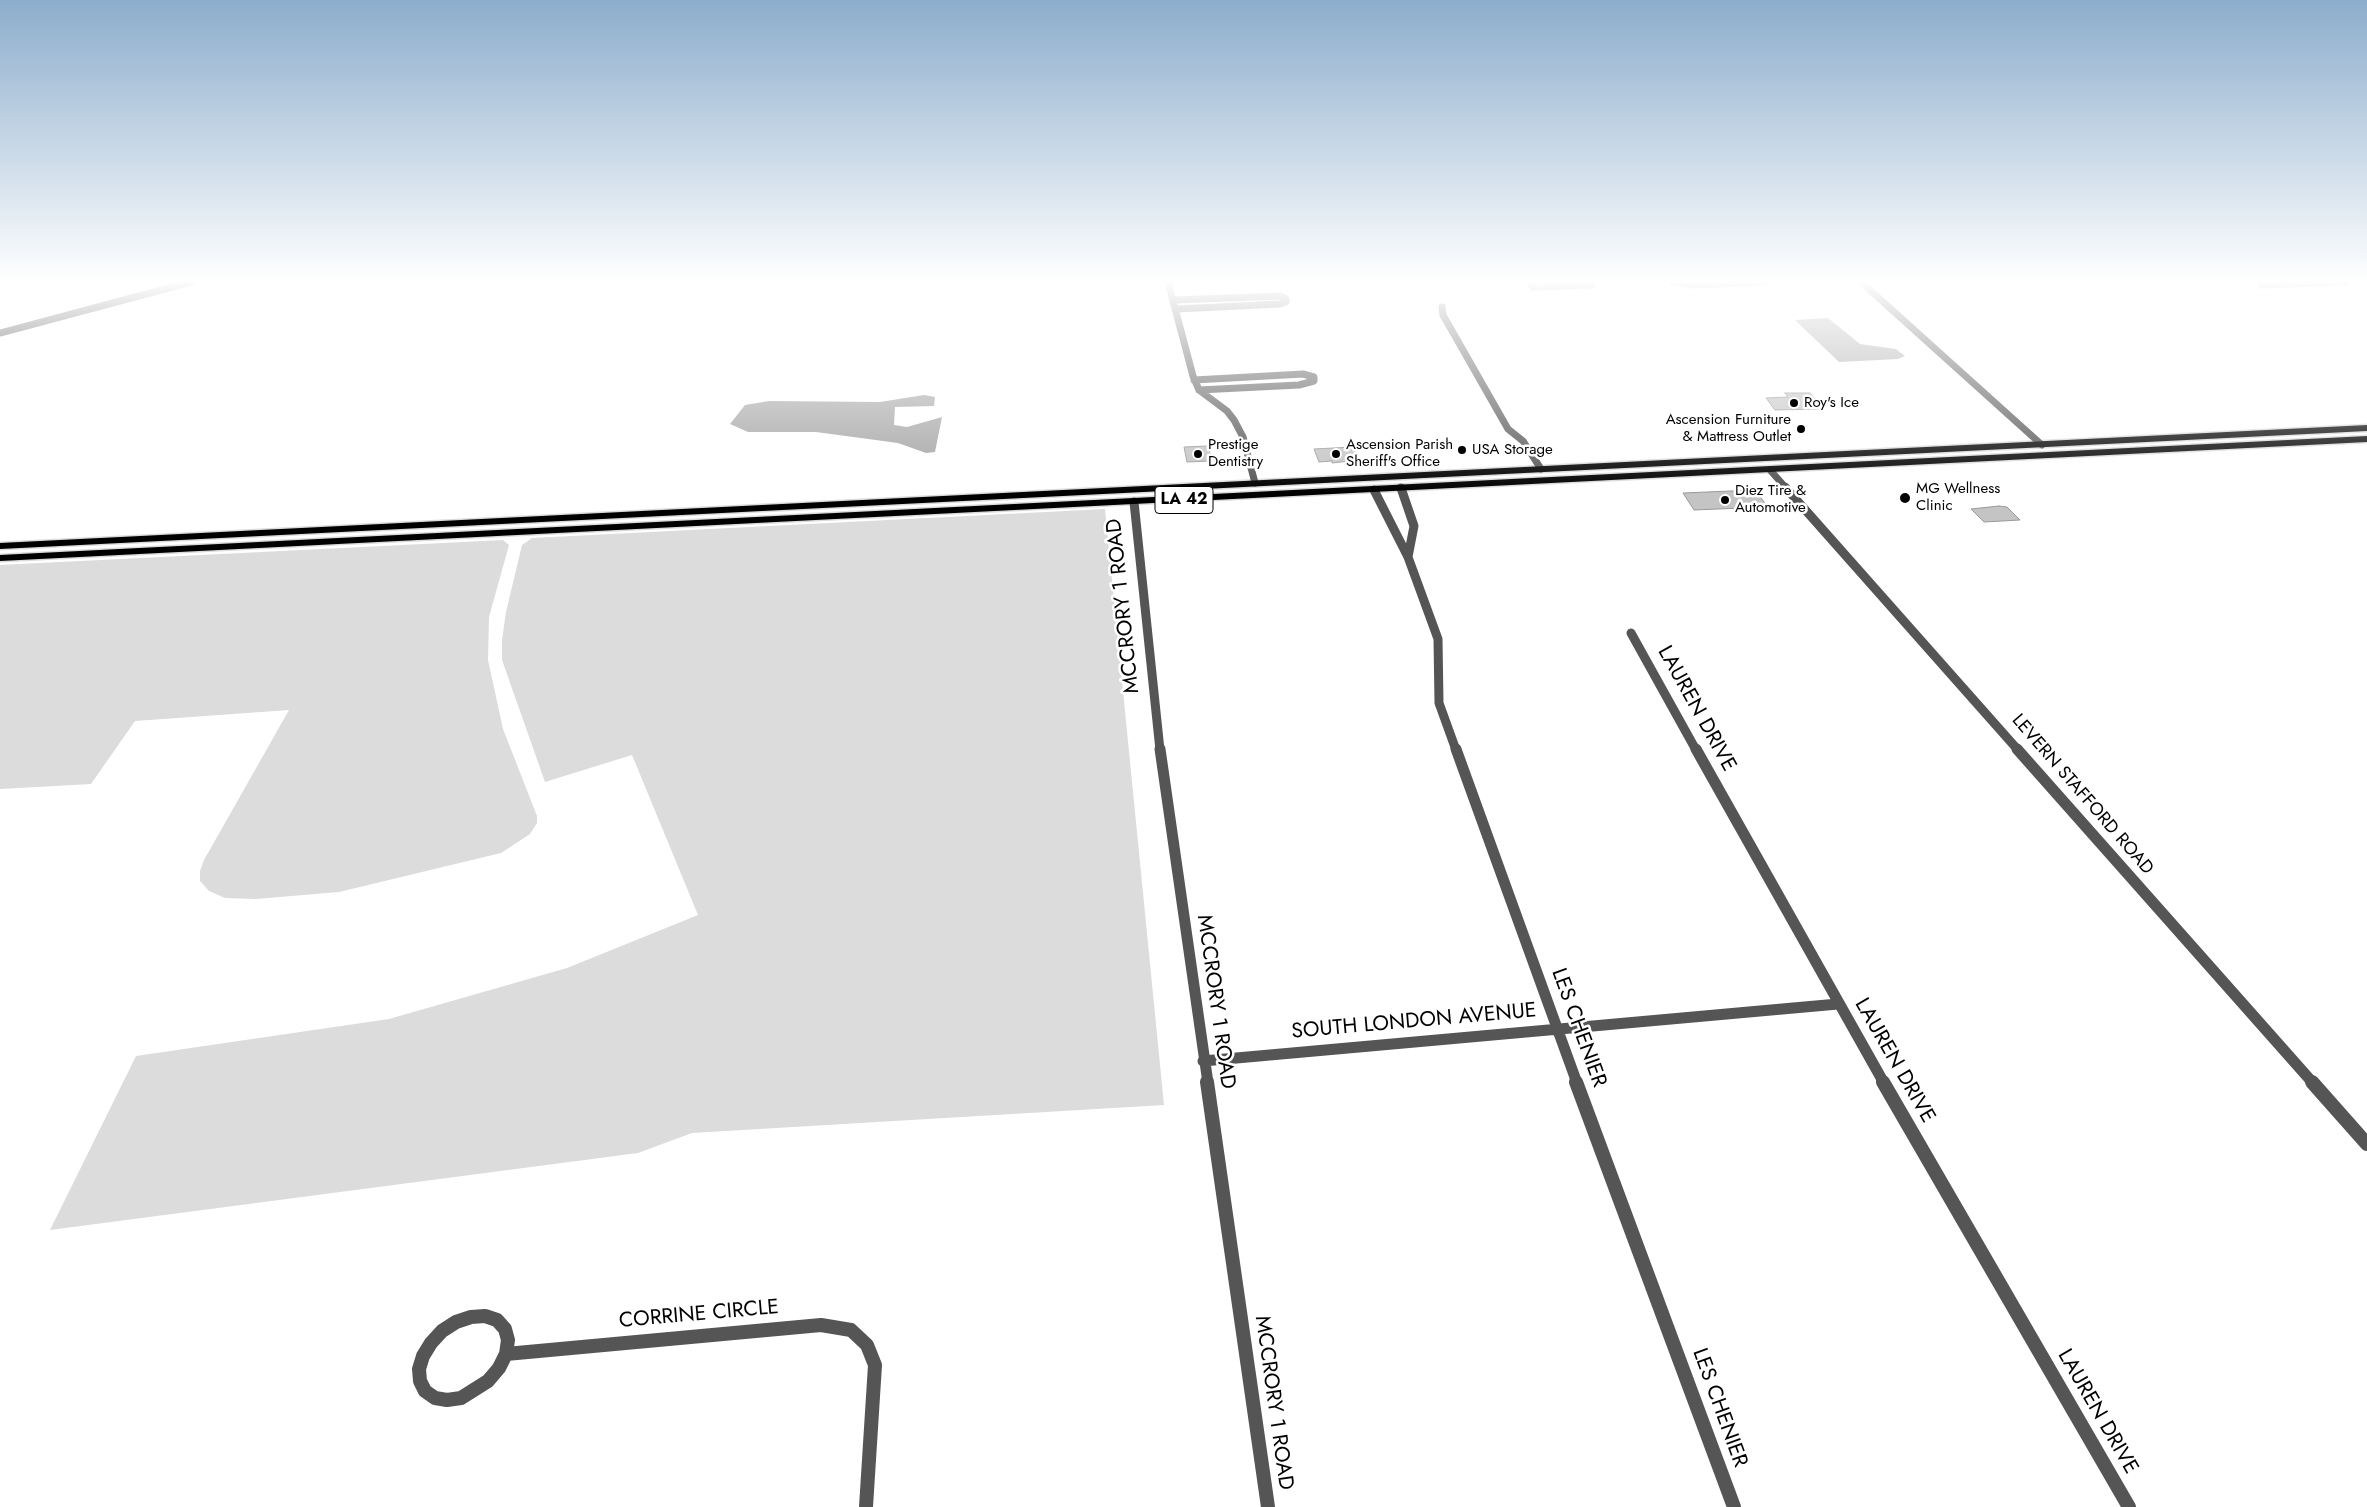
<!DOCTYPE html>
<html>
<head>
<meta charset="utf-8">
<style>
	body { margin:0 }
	canvas { display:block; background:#fff }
</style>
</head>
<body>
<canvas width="2367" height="1507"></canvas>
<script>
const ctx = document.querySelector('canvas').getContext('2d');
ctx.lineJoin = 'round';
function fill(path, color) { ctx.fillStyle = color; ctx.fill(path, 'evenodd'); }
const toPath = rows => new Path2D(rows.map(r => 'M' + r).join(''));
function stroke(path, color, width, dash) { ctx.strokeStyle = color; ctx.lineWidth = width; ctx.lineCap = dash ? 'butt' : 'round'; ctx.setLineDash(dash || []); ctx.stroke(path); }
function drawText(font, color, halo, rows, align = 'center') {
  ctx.font = font + ' Jost,sans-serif'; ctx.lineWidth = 5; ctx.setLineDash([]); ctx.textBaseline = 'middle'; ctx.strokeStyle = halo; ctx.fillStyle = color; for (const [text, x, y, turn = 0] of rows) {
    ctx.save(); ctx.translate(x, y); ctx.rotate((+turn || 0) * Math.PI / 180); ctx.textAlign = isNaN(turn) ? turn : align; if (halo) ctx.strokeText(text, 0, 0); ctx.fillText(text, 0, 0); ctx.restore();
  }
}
fill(toPath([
	[1105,509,1164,1105,692,1133,638,1153,50,1230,136,1056,389,1019,567,968,698,915,632,755,545,782,502,660,502,640,506,612,522,545,532,538],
	[503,540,509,545,489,617,488,660,503,729,537,816,537,823,530,834,501,853,339,892,256,899,225,898,209,891,200,881,200,871,204,860,289,710,135,721,91,784,0,789,0,565]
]), '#dcdcdc');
fill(toPath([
	[1828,318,1860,344,1896,349,1905,356,1898,359,1839,362,1795,320],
	[924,395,935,397,934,406,895,407,894,425,907,427,942,417,935,452,926,453,898,443,816,432,748,432,730,424,745,405,769,401,880,402]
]), '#a3a3a3');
const building = toPath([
	[1785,393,1810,393,1823,409,1775,410,1766,398,1788,397,1785,393],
	[1208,446,1212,461,1187,462,1184,447,1208,446],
	[1353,447,1358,460,1332,463,1332,461,1319,462,1314,449,1353,447],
	[1755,490,1768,507,1694,510,1683,493,1755,490],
	[1999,506,2007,507,2020,520,1984,522,1971,509,1999,506]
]);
fill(building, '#c4c4c4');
stroke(building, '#999', 1);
const primary = toPath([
	[2367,425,2367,431,0,549,0,543,2367,425],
	[2367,436,2367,442,0,561,0,555,2367,436]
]);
stroke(primary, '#dbdbdb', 3);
stroke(toPath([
	[1168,282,1193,376,1199,390,1227,411,1234,420,1243,437,1255,483],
	[1529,282,1533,287,1592,285],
	[1673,282,1692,285,1767,282],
	[1861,282,2042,445],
	[2261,285,2347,282],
	[1174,300,1280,296,1286,299,1286,302,1280,304,1177,309],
	[1442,307,1443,315,1508,429,1523,441,1541,469],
	[1194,380,1303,374,1314,377,1314,381,1299,385,1199,390],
	[1770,470,1786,488]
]), '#555', 7);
stroke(toPath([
	[1785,487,2018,750],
	[1401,488,1414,526,1408,557],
	[1374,490,1408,557,1438,639,1439,703,1456,750],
	[1134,502,1160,750],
	[1631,633,1696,750]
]), '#555', 9);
stroke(toPath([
	[1160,749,1208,1083],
	[1456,749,1577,1083],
	[1696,749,1884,1083],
	[2017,749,2313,1083],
	[1203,1061,1838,1004]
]), '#555', 11);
stroke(toPath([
	[1207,1082,1268,1507],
	[1576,1082,1734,1507],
	[1883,1082,2129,1507],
	[2312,1082,2367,1144],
	[485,1316,497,1320,505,1329,508,1340,506,1354,499,1368,488,1381,461,1398,447,1400,435,1398,425,1391,420,1381,419,1369,423,1356,431,1343,442,1331,456,1322,471,1317,485,1316],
	[506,1354,821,1325,851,1330,867,1345,875,1365,866,1507]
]), '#555', 14);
stroke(toPath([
	[0,333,191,282]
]), '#222', 7);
fill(primary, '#000');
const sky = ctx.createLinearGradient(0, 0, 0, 493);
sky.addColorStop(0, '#8cadcc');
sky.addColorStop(0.57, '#fff');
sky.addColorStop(1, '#ffffff00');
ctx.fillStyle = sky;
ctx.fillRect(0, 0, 2367, 493);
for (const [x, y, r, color] of [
	[1794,403,5,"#000"],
	[1801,429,5,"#000"],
	[1462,450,5,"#000"],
	[1198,454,5,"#000"],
	[1336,454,5,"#000"],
	[1905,498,6,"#000"],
	[1725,500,5,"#000"]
]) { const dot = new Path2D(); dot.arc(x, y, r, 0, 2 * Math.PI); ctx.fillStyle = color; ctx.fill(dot); stroke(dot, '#fff', 2); }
drawText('15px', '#000', '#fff', [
	["Roy's Ice",1804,403],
	["Ascension Furniture",1791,420,"right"],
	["& Mattress Outlet",1791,437,"right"],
	["Prestige",1208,445],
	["Dentistry",1208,462],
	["Ascension Parish",1346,445],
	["Sheriff's Office",1346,462],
	["USA Storage",1472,450],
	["MG Wellness",1916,489],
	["Clinic",1916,506],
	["Diez Tire &",1735,491],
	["Automotive",1735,508]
], 'left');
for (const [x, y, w] of [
	[1184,500,58]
]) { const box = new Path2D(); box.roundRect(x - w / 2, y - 13.5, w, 27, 4); ctx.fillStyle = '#fff'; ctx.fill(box); stroke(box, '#000', 1); }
drawText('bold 16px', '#000', null, [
	["LA 42",1184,500]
]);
drawText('18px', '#000', '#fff', [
	["LEVERN STAFFORD ROAD",2082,795,49]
]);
drawText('21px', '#000', '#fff', [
	["MCCRORY 1 ROAD",1124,606,-96],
	["LAUREN DRIVE",1696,709,61],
	["MCCRORY 1 ROAD",1215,1002,82],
	["SOUTH LONDON AVENUE",1414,1022,-5],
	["LES CHENIER",1578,1028,70],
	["LAUREN DRIVE",1894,1061,60],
	["CORRINE CIRCLE",699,1315,-5],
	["MCCRORY 1 ROAD",1273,1403,82],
	["LES CHENIER",1719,1408,70],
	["LAUREN DRIVE",2097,1412,60]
]);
</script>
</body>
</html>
